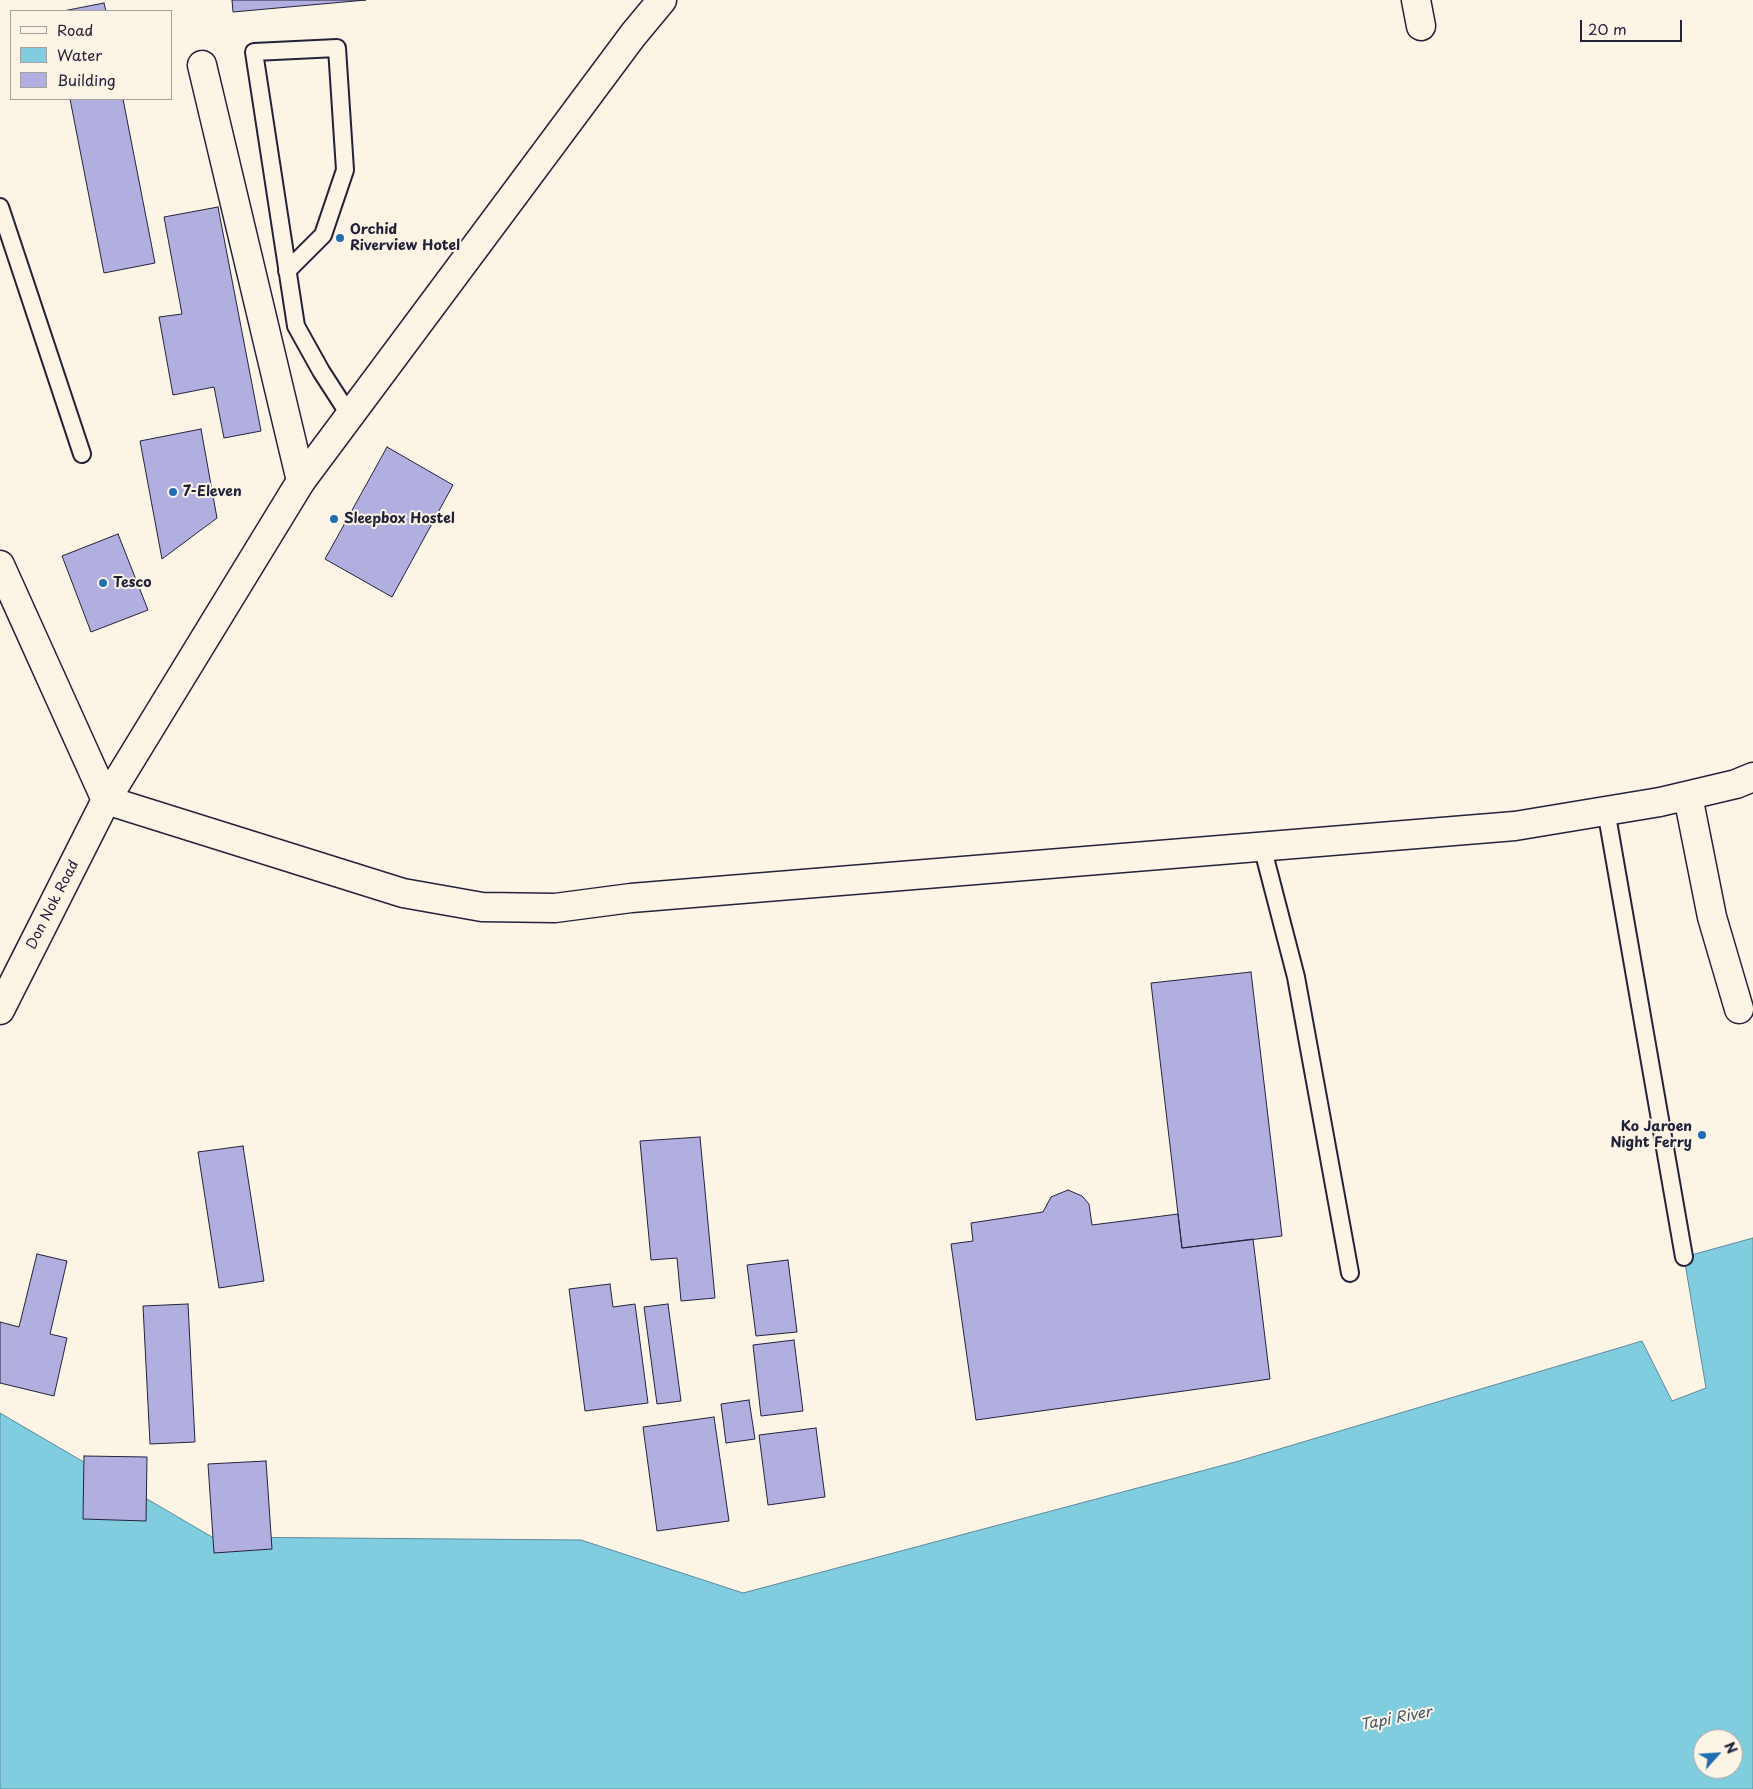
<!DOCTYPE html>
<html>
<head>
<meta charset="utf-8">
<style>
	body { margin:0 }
	#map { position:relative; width:1753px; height:1789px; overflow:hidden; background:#fcf5e5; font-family:"Playpen Sans",sans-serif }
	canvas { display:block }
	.legend { position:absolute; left:10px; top:10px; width:162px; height:90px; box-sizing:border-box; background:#fcf5e5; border:1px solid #a5a1a1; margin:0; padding:6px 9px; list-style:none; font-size:15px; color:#22223b }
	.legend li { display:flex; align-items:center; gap:10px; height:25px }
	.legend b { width:25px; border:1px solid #a5a1a1 }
	.north { position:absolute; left:1693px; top:1729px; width:50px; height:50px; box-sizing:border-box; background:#fcf5e5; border:1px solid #a5a1a1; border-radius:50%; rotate:64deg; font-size:14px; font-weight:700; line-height:20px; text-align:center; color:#22223b }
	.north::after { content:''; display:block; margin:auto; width:18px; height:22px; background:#1f6fb2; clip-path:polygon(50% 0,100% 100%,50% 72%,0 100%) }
	.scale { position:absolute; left:1580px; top:20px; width:102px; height:22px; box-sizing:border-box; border:2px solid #22223b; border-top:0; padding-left:6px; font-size:15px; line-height:18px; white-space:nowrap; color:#22223b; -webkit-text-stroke:4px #fcf5e5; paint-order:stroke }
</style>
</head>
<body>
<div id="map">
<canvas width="1753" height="1789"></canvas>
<ul class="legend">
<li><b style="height:6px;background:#fcf5e5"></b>Road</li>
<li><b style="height:14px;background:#81cde0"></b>Water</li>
<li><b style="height:14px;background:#b1afe0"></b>Building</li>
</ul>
<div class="north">N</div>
<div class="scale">20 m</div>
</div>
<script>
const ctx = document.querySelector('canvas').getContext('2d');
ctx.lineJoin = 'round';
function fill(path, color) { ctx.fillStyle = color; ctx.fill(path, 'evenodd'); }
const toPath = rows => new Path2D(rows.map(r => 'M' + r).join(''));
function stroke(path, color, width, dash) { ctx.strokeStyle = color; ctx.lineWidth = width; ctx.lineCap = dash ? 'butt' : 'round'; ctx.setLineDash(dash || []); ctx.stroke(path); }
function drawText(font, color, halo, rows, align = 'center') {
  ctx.font = font + ' "Playpen Sans",sans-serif'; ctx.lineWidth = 4; ctx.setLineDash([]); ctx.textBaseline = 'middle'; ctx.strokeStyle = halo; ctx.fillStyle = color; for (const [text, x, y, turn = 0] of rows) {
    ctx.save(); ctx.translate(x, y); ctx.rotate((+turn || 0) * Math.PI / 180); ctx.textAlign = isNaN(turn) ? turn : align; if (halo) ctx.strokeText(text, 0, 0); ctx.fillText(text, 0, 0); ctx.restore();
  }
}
const water = toPath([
	[1753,1238,1753,1789,0,1789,0,1413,212,1537,581,1540,743,1593,1239,1461,1642,1341,1672,1401,1706,1388,1684,1257,1753,1238],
	[1703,1739,1733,1739,1733,1769,1703,1769,1703,1739]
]);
fill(water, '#81cde0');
stroke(water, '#5b899e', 1);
const building = toPath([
	[232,0,366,0,233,12,232,0],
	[104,3,106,11,63,11,104,3],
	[70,99,123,99,155,263,104,273,70,99],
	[218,207,261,431,224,438,214,387,173,395,159,317,182,314,164,217,218,207],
	[201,429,217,518,162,559,140,441,201,429],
	[387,447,453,485,392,597,325,559,387,447],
	[118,534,148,610,91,632,62,556,118,534],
	[1251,972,1282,1236,1182,1248,1151,983,1251,972],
	[700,1137,715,1298,681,1301,677,1258,651,1260,640,1141,700,1137],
	[243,1146,264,1281,219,1288,198,1152,243,1146],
	[1068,1190,1082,1196,1089,1204,1092,1225,1178,1214,1182,1248,1253,1239,1270,1379,976,1420,951,1244,973,1241,971,1223,1043,1212,1051,1197,1068,1190],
	[37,1254,67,1261,50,1334,67,1338,54,1396,0,1383,0,1322,19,1327,37,1254],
	[788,1260,797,1332,756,1336,747,1265,788,1260],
	[610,1284,613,1307,635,1304,648,1403,585,1411,569,1289,610,1284],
	[188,1304,195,1442,150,1444,143,1306,188,1304],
	[668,1304,681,1401,657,1404,644,1307,668,1304],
	[794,1340,803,1411,761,1416,753,1345,794,1340],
	[749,1400,755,1439,726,1443,721,1404,749,1400],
	[714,1417,729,1521,657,1531,643,1427,714,1417],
	[816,1428,825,1497,768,1505,759,1435,816,1428],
	[84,1456,147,1457,146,1521,83,1519,84,1456],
	[266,1461,272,1549,214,1553,208,1464,266,1461]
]);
fill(building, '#b1afe0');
stroke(building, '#22223b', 1);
const lane = toPath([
	[0,207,82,454],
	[287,271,323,235,345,170,337,48,254,52,296,326,321,371,350,416],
	[1606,810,1684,1257],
	[1262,846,1296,977,1350,1273]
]);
const street = toPath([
	[1416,0,1421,26],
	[202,65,301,481],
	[0,565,106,800,403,893,482,907,555,908,631,898,1515,826,1660,802,1736,784,1753,777],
	[1688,796,1712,917,1739,1009]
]);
const secondary = toPath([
	[0,1010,106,800,301,481,633,35,662,0]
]);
stroke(lane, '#22223b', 20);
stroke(street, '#22223b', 31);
stroke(secondary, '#22223b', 31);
stroke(lane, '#fcf5e5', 16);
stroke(street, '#fcf5e5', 28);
stroke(secondary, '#fcf5e5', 28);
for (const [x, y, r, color] of [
	[340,238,5,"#1f6fb2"],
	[173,492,5,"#1f6fb2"],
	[334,519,5,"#1f6fb2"],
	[103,583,5,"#1f6fb2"],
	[1702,1135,5,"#1f6fb2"]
]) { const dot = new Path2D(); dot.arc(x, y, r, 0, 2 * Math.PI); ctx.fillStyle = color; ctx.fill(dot); stroke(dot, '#fcf5e5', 2); }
drawText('bold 14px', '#22223b', '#fcf5e5', [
	["Orchid",350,230],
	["Riverview Hotel",350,246],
	["7-Eleven",183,492],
	["Sleepbox Hostel",344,519],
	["Tesco",113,583],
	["Ko Jaroen",1692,1127,"right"],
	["Night Ferry",1692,1143,"right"]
], 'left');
drawText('14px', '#22223b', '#fcf5e5', [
	["Don Nok Road",53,905,-63]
]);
drawText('italic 15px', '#3e556d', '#fcf5e5', [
	["Tapi River",1396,1719,-11]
]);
</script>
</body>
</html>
